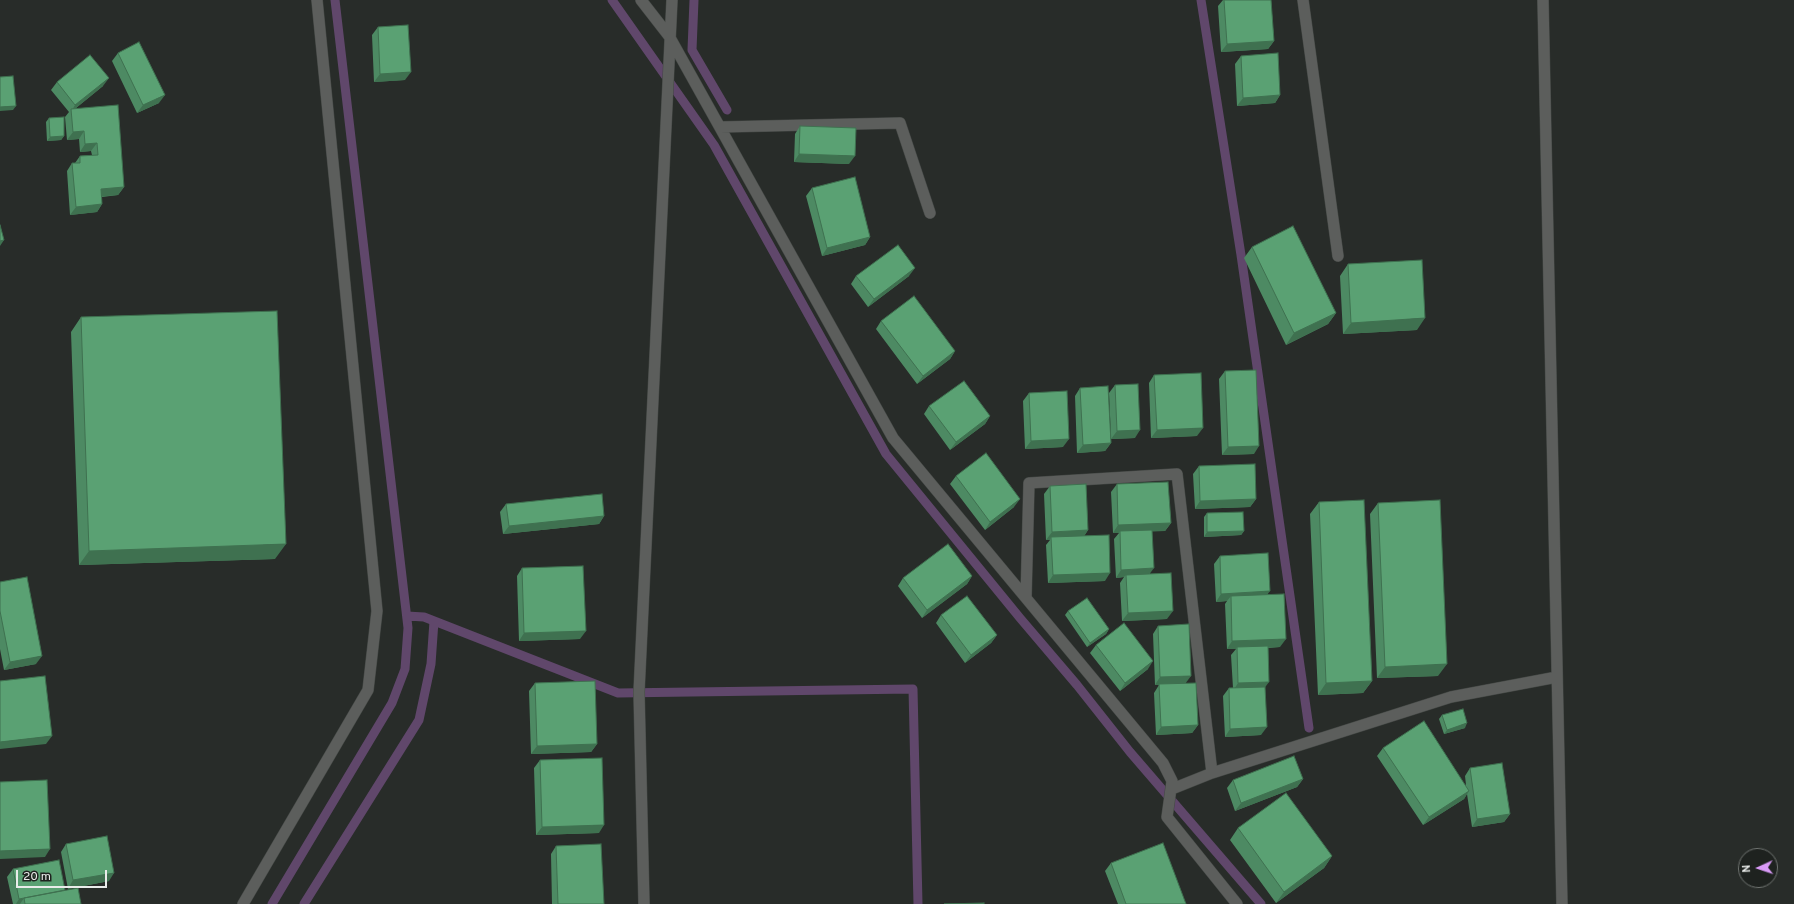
<!DOCTYPE html>
<html>
<head>
<meta charset="utf-8">
<style>
	body { margin:0 }
	#map { position:relative; width:1794px; height:904px; overflow:hidden; background:#282c29; font-family:Overpass,sans-serif }
	canvas { display:block }
	.north { position:absolute; left:1738px; top:848px; width:40px; height:40px; box-sizing:border-box; background:#1e221f; border:1px solid #6f7370; border-radius:50%; rotate:267deg; font-size:11px; font-weight:700; line-height:16px; text-align:center; color:#e9ecea }
	.north::after { content:''; display:block; margin:auto; width:14px; height:18px; background:#d99af7; clip-path:polygon(50% 0,100% 100%,50% 72%,0 100%) }
	.scale { position:absolute; left:16px; top:870px; width:91px; height:18px; box-sizing:border-box; border:2px solid #e9ecea; border-top:0; padding-left:5px; font-size:12px; line-height:14px; white-space:nowrap; color:#e9ecea; -webkit-text-stroke:3px #1e221f; paint-order:stroke }
</style>
</head>
<body>
<div id="map">
<canvas width="1794" height="904"></canvas>
<div class="north">N</div>
<div class="scale">20 m</div>
</div>
<script>
const ctx = document.querySelector('canvas').getContext('2d');
ctx.lineJoin = 'round';
const toPath = rows => new Path2D(rows.map(r => 'M' + r).join(''));
function stroke(path, color, width, dash) { ctx.strokeStyle = color; ctx.lineWidth = width; ctx.lineCap = dash ? 'butt' : 'round'; ctx.setLineDash(dash || []); ctx.stroke(path); }
function fill(path, color) { ctx.fillStyle = color; ctx.fill(path, 'evenodd'); }
stroke(toPath([
	[612,0,714,145,886,454,1020,618,1077,685,1130,752,1261,904],
	[694,0,692,50,727,110],
	[1201,0,1241,255,1309,728],
	[407,616,424,617,618,693,913,689,918,904],
	[272,904,392,703,405,669,408,628,335,0],
	[304,904,419,720,431,664,434,621]
]), '#60476b', 9);
const minor = toPath([
	[641,0,669,36,893,438,1163,763,1172,781,1167,817,1237,904],
	[1303,0,1338,256],
	[1543,0,1562,904],
	[720,127,900,123,930,213],
	[1026,598,1029,483,1177,474,1212,773],
	[1172,789,1212,773,1451,697,1557,677],
	[243,904,368,690,377,611,317,0],
	[644,904,639,692,672,0]
]);
stroke(minor, '#434744', 12);
stroke(minor, '#5c5e5c', 11);
fill(toPath([
	[1223,0,1271,0,1274,41,1268,49,1221,52,1218,6],
	[378,27,405,80,374,82,372,35],
	[118,53,159,103,137,113,112,61],
	[1241,56,1280,95,1275,103,1237,106,1235,64],
	[57,82,103,86,76,108,124,187,118,195,102,197,102,204,97,212,70,215,67,171,72,163,75,163,80,156,92,155,91,151,80,152,79,139,67,140,65,117,69,112,51,90],
	[49,118,64,136,61,140,47,141,46,122],
	[800,126,849,164,794,162,795,134],
	[812,188,870,237,865,245,822,256,806,196],
	[1252,247,1336,313,1328,324,1286,345,1244,258],
	[1348,264,1417,330,1343,334,1340,276],
	[856,276,909,276,868,307,851,284],
	[81,317,275,559,79,565,71,332],
	[881,321,955,351,950,359,917,384,876,329],
	[1225,371,1254,454,1222,455,1219,379],
	[1154,375,1197,436,1151,438,1149,383],
	[1115,385,1135,438,1111,439,1109,393],
	[1080,388,1111,443,1105,451,1077,453,1075,396],
	[1029,393,1063,447,1025,449,1023,401],
	[929,406,990,416,985,424,950,450,924,414],
	[1199,466,1256,499,1250,507,1195,509,1193,474],
	[956,476,1014,507,985,530,950,484],
	[1117,484,1171,523,1165,531,1152,531,1150,574,1167,619,1122,621,1120,583,1124,577,1116,578,1114,539,1119,533,1113,533,1111,492],
	[1050,486,1088,530,1084,536,1105,581,1048,583,1046,545,1050,540,1046,540,1044,494],
	[1319,502,1372,681,1363,693,1318,695,1310,514],
	[1378,503,1438,676,1377,678,1370,514],
	[506,504,604,516,599,524,503,534,500,512],
	[1207,513,1244,531,1241,535,1204,537,1204,517],
	[1220,556,1268,594,1280,647,1268,648,1265,687,1261,735,1225,737,1223,696,1229,688,1233,688,1231,655,1236,649,1227,649,1225,604,1227,601,1216,602,1214,564],
	[522,568,580,639,519,641,517,576],
	[972,576,967,584,922,618,898,586,903,578],
	[0,582,36,664,4,670,0,649],
	[1068,611,1109,629,1106,634,1087,647,1065,615],
	[941,615,997,635,991,643,965,663,936,623],
	[1158,626,1186,683,1198,725,1192,733,1156,735,1154,693,1159,685,1155,685,1153,634],
	[1096,645,1148,669,1120,691,1090,653],
	[535,683,597,744,591,752,531,754,529,691],
	[1442,715,1465,728,1444,734,1439,719],
	[1383,748,1466,785,1465,776,1470,768,1510,814,1504,822,1472,827,1467,794,1464,799,1423,825,1377,756],
	[540,760,599,833,536,835,534,768],
	[1303,779,1297,787,1235,811,1227,788,1233,780],
	[1238,828,1332,856,1324,868,1276,903,1230,840],
	[66,844,109,881,68,889,61,852],
	[556,846,604,904,552,904,551,854],
	[1111,863,1186,904,1118,904,1105,871],
	[13,869,65,890,81,904,13,904,7,877]
]), '#4d8a63');
fill(toPath([
	[1274,41,1268,49,1221,52,1227,44],
	[411,72,405,80,374,82,380,74],
	[109,78,103,86,71,112,75,105],
	[165,95,159,103,137,113,143,105],
	[1280,95,1275,103,1237,106,1243,98],
	[16,106,13,110,0,111,0,107],
	[84,131,79,139,67,140,73,132],
	[64,136,61,140,47,141,50,137],
	[97,143,91,151,80,152,85,144],
	[799,154,855,156,849,164,794,162],
	[124,187,118,195,96,197,101,189],
	[102,204,97,212,70,215,76,207],
	[870,237,865,245,822,256,827,248],
	[4,240,0,246,0,241],
	[915,268,909,276,868,307,874,299],
	[1336,313,1328,324,1286,345,1294,333],
	[1425,318,1417,330,1343,334,1351,323],
	[955,351,950,359,917,384,923,376],
	[990,416,985,424,950,450,956,442],
	[1203,428,1197,436,1151,438,1157,430],
	[1140,430,1135,438,1111,439,1117,431],
	[1069,439,1063,447,1025,449,1031,441],
	[1111,443,1105,451,1077,453,1083,445],
	[1259,446,1254,454,1222,455,1228,447],
	[1020,499,1014,507,985,530,990,522],
	[1256,499,1250,507,1195,509,1200,501],
	[604,516,599,524,503,534,509,526],
	[1171,523,1165,531,1120,533,1120,531,1119,533,1113,533,1118,525],
	[1088,530,1083,538,1051,537,1050,540,1046,540,1052,532],
	[1244,531,1241,535,1204,537,1207,532],
	[286,544,275,559,79,565,89,551],
	[1154,568,1148,576,1126,575,1124,577,1116,578,1121,570],
	[1110,573,1105,581,1048,583,1053,575],
	[972,576,967,584,922,618,927,610],
	[1270,591,1264,599,1231,596,1227,601,1216,602,1221,594],
	[1173,611,1167,619,1122,621,1128,613],
	[1109,629,1106,634,1087,647,1090,643],
	[586,631,580,639,519,641,524,633],
	[997,635,991,643,965,663,971,655],
	[1286,639,1280,647,1237,649,1237,647,1236,649,1227,649,1232,641],
	[42,656,36,664,4,670,10,662],
	[1153,661,1148,669,1120,691,1125,683],
	[1447,664,1438,676,1377,678,1385,667],
	[1191,676,1185,684,1155,685,1160,677],
	[1372,681,1363,693,1318,695,1326,683],
	[1269,682,1263,690,1233,691,1238,683],
	[1467,723,1465,728,1444,734,1447,730],
	[1198,725,1192,733,1156,735,1161,727],
	[1267,727,1261,735,1225,737,1230,729],
	[52,736,46,744,0,749,0,742],
	[597,744,591,752,531,754,537,746],
	[1303,779,1297,787,1235,811,1241,803],
	[1469,791,1464,799,1423,825,1429,817],
	[1510,814,1504,822,1472,827,1477,819],
	[604,825,599,833,536,835,542,827],
	[50,849,45,857,0,859,0,851],
	[1332,856,1324,868,1276,903,1284,892],
	[114,873,109,881,68,889,73,880],
	[24,898,20,904,16,904,19,899]
]), '#3f7150');
const building = toPath([
	[1224,0,1271,0,1274,41,1227,44,1224,0],
	[408,25,411,72,380,74,378,27,408,25],
	[139,42,165,95,143,105,118,53,139,42],
	[1278,53,1280,95,1243,98,1241,56,1278,53],
	[90,55,109,78,75,105,57,82,90,55],
	[13,76,16,106,0,107,0,77,13,76],
	[118,105,124,187,101,189,102,204,76,207,72,163,80,163,80,156,98,155,97,143,85,144,84,131,73,132,71,109,118,105],
	[64,117,64,136,50,137,49,118,64,117],
	[800,126,856,128,855,156,799,154,800,126],
	[855,177,870,237,827,248,812,188,855,177],
	[0,225,4,240,0,241,0,225],
	[1293,226,1336,313,1294,333,1252,247,1293,226],
	[898,245,915,268,874,299,856,276,898,245],
	[1422,260,1425,318,1351,323,1348,264,1422,260],
	[914,296,955,351,923,376,881,321,914,296],
	[277,311,286,544,89,551,81,317,277,311],
	[1256,370,1259,446,1228,447,1225,371,1256,370],
	[1201,373,1203,428,1157,430,1154,375,1201,373],
	[964,381,990,416,956,442,929,406,964,381],
	[1138,384,1140,430,1117,431,1115,385,1138,384],
	[1108,386,1111,443,1083,445,1080,388,1108,386],
	[1067,391,1069,439,1031,441,1029,393,1067,391],
	[986,453,1020,499,990,522,956,476,986,453],
	[1255,464,1256,499,1200,501,1199,466,1255,464],
	[1168,482,1171,523,1118,525,1117,484,1168,482],
	[1086,484,1088,530,1052,532,1050,486,1086,484],
	[602,494,604,516,509,526,506,504,602,494],
	[1364,500,1372,681,1326,683,1319,502,1364,500],
	[1440,500,1447,664,1385,667,1378,503,1440,500],
	[1243,512,1244,531,1207,532,1207,513,1243,512],
	[1152,530,1154,568,1121,570,1120,531,1152,530],
	[1109,535,1110,573,1053,575,1051,537,1109,535],
	[948,544,972,576,927,610,903,578,948,544],
	[1268,553,1270,591,1221,594,1220,556,1268,553],
	[583,566,586,631,524,633,522,568,583,566],
	[1171,573,1173,611,1128,613,1126,575,1171,573],
	[27,577,42,656,10,662,0,611,0,582,27,577],
	[1284,594,1286,639,1232,641,1231,596,1284,594],
	[967,596,997,635,971,655,941,615,967,596],
	[1087,598,1109,629,1090,643,1068,611,1087,598],
	[1124,623,1153,661,1125,683,1096,645,1124,623],
	[1189,624,1191,676,1160,677,1158,626,1189,624],
	[1268,646,1269,682,1238,683,1237,647,1268,646],
	[45,676,52,736,0,742,0,681,45,676],
	[595,681,597,744,537,746,535,683,595,681],
	[1196,683,1198,725,1161,727,1159,684,1196,683],
	[1265,687,1267,727,1230,729,1229,688,1265,687],
	[1463,709,1467,723,1447,730,1442,715,1463,709],
	[1424,721,1469,791,1429,817,1383,748,1424,721],
	[1294,756,1303,779,1241,803,1233,780,1294,756],
	[602,758,604,825,542,827,540,760,602,758],
	[1502,763,1510,814,1477,819,1470,768,1502,763],
	[47,780,50,849,0,851,0,782,47,780],
	[1286,793,1332,856,1284,892,1238,828,1286,793],
	[107,836,114,873,73,880,66,844,107,836],
	[1163,843,1186,904,1126,904,1111,863,1163,843],
	[601,844,604,904,558,904,556,846,601,844],
	[59,860,65,890,24,898,19,899,13,869,59,860],
	[78,888,81,904,25,904,24,898,78,888],
	[984,903,984,904,944,904,984,903]
]);
fill(building, '#5aa173');
stroke(building, '#3f7150', 1);
</script>
</body>
</html>
